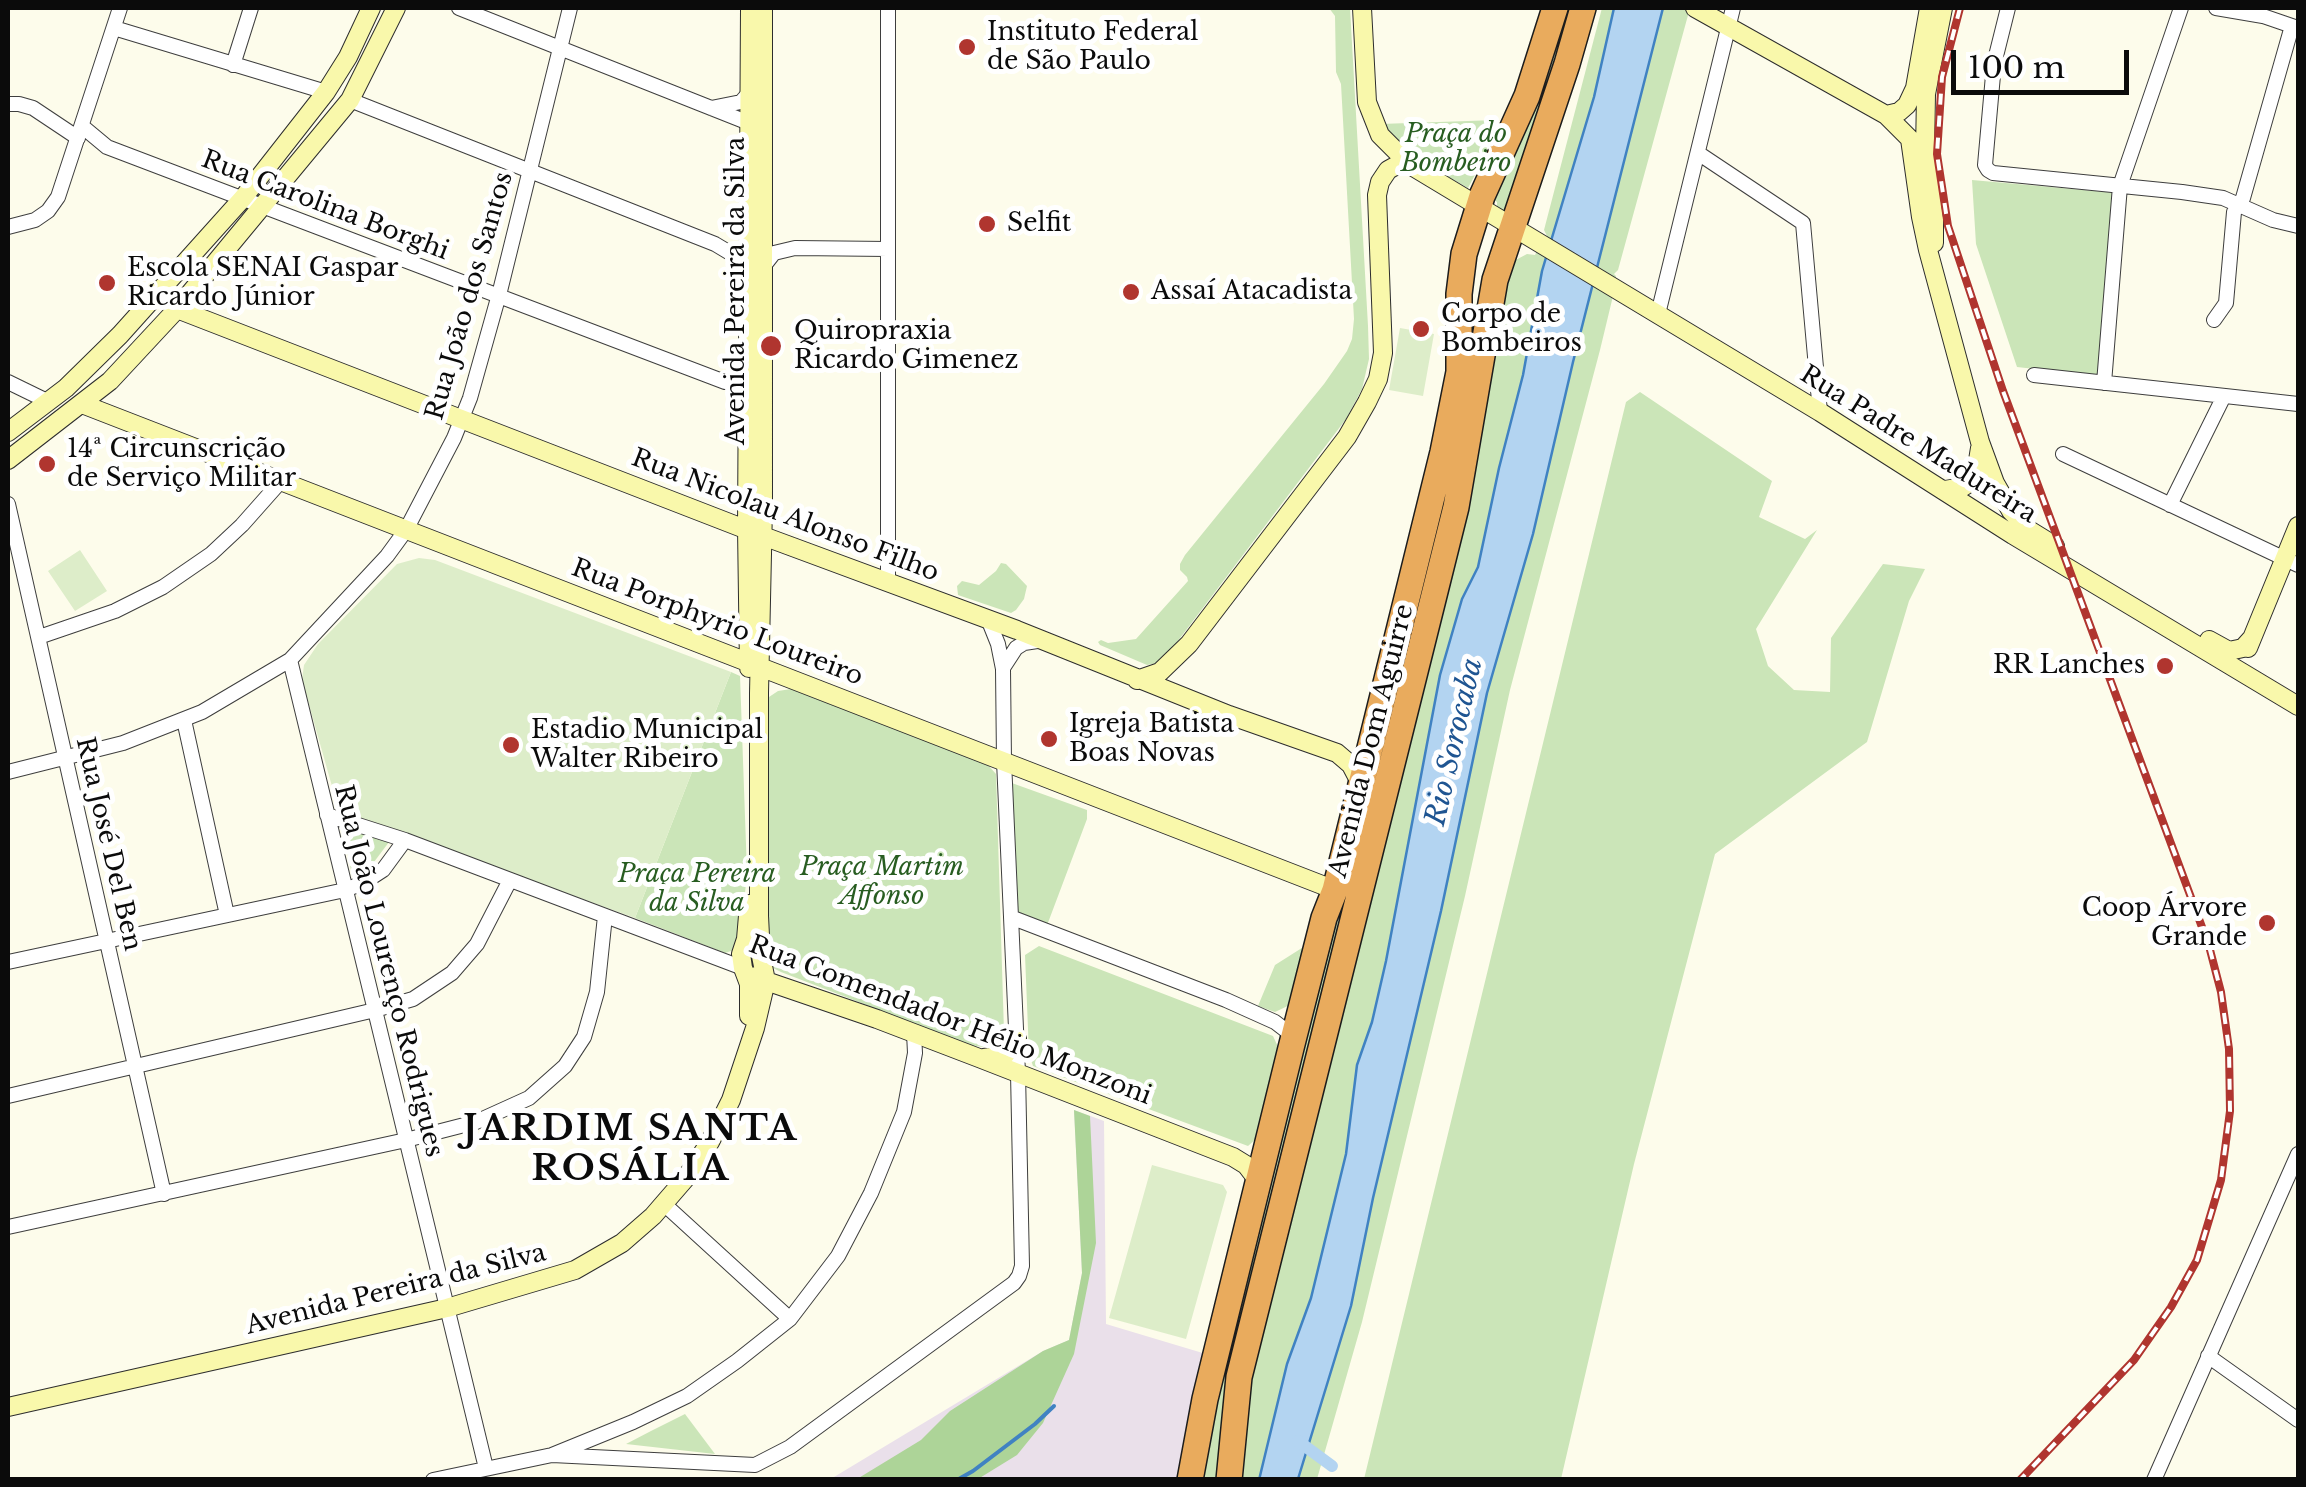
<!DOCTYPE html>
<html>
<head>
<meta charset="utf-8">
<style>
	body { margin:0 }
	#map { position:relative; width:2306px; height:1487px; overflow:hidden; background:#fdfceb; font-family:"Libre Baskerville",serif }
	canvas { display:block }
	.frame { position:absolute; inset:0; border:10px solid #0b0b0b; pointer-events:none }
	.scale { position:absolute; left:1951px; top:50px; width:178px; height:45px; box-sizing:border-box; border:5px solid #0b0b0b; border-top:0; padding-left:12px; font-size:30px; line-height:35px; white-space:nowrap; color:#0b0b0b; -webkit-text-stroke:8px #fff; paint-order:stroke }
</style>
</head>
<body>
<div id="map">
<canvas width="2306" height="1487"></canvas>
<div class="frame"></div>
<div class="scale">100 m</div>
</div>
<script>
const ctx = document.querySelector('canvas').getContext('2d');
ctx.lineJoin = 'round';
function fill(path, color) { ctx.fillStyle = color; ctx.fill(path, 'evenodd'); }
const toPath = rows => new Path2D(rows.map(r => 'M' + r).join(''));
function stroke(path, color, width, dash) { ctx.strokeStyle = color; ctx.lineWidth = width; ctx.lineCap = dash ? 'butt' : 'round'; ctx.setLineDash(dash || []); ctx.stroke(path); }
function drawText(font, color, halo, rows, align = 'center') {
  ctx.font = font + ' "Libre Baskerville",serif'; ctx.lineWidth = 10; ctx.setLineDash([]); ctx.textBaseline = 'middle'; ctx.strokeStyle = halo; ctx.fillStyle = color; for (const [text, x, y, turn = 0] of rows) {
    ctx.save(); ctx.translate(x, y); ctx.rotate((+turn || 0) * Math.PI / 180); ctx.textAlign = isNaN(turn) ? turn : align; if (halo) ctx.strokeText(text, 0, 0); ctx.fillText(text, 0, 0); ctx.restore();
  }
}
fill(toPath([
	[1074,1110,1104,1121,1106,1324,1206,1354,1183,1479,829,1480,1043,1351,1069,1340,1082,1273]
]), '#eae0ea');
fill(toPath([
	[1329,8,1350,8,1368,326,1369,359,1362,389,1346,419,1168,654,1157,663,1147,665,1100,645,1098,642,1101,640,1108,643,1136,639,1188,581,1187,577,1180,570,1180,564,1185,555,1324,384,1347,351,1352,339,1354,319,1341,84,1336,72,1335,16],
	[1563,8,1577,8,1511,208,1503,213,1497,210,1497,202,1491,198],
	[1602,8,1690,8,1618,270,1614,274,1616,276,1613,296,1600,350,1510,690,1465,896,1362,1322,1317,1479,1237,1480,1243,1408,1510,263,1527,254,1535,255,1542,240,1547,236,1544,230],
	[1497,120,1487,143,1487,152,1468,188,1407,153,1380,124],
	[1972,180,2117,193,2098,376,2017,367,1976,244],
	[1640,392,1772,481,1759,517,1805,539,1817,530,1756,629,1768,666,1794,690,1830,692,1831,638,1883,564,1925,569,1909,601,1867,742,1715,854,1634,1164,1561,1479,1364,1479,1626,402],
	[1001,563,1006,564,1027,586,1024,599,1016,610,1011,613,958,595,957,586,962,581,979,585,996,571],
	[731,672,740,676,747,873,740,943,734,950,725,953,635,918],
	[791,689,978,761,988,765,996,774,1004,1032,1001,1040,992,1045,983,1047,970,1045,781,972,773,968,769,962,766,954,767,708,769,697,778,691],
	[1009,782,1087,810,1087,819,1046,928,1015,916],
	[341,822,389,842,374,862,352,875],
	[1335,900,1340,912,1328,974,1221,1479,1196,1480],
	[1039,946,1273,1036,1279,1049,1257,1138,1248,1146,1033,1066,1029,1054,1025,955],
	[1305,946,1294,1003,1275,1012,1258,1006,1275,965],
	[685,1414,715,1454,626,1444,651,1431]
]), '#cbe5b8');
fill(toPath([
	[1074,1110,1090,1116,1096,1243,1074,1354,1043,1423,1017,1455,978,1479,857,1479,921,1440,950,1411,1043,1351,1069,1340,1082,1273]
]), '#add498');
fill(toPath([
	[1400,328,1434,334,1423,396,1389,390],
	[80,550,107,591,75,611,48,571],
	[419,558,435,560,731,672,635,918,339,811,302,680,304,665,318,644,397,564],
	[1152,1165,1223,1185,1227,1192,1186,1339,1109,1318]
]), '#ddedc9');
const water = toPath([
	[1614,8,1663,8,1573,362,1533,534,1487,693,1441,911,1373,1198,1351,1306,1298,1479,1259,1480,1287,1364,1311,1298,1346,1154,1357,1065,1372,1022,1386,961,1440,675,1462,599,1478,567,1499,468,1523,375,1542,271,1594,97,1614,8]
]);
fill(water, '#b3d4f1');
stroke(water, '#4082c2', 2.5);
stroke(toPath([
	[957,1480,973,1471,1035,1424,1054,1406]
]), '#4082c2', 4);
stroke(toPath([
	[1298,1441,1332,1466]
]), '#b3d4f1', 12);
const street = toPath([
	[459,8,749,123],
	[2008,8,1994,64,1985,165,1988,170,1993,173,2182,192,2223,198,2273,220,2298,226],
	[2216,8,2263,16,2298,28],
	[114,28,326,92],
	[233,65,251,8],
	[350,100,715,244,750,265],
	[8,104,19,104,33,108,78,138],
	[711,108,741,102,749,93],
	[83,127,107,147,725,382,737,379,749,369],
	[1698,153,1803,223,1820,412],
	[8,227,35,220,48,211,58,197,120,8],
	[763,267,774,253,795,248,888,249],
	[1658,314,1733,8],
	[2214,320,2226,303,2234,212,2243,198,2292,26],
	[2034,375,2298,404],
	[8,382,49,402],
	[2104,383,2120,186,2181,8],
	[2063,454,2298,565],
	[8,504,164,1194],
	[2170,505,2224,396],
	[888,581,888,8],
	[39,637,115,611,163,587,211,554,242,525,281,481],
	[290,660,486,1468],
	[1003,668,1016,648,1024,643,1044,640],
	[184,720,227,915],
	[8,772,123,743,202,712,290,660,387,556,406,530,454,438,470,398,500,291,570,8],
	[327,815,405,840,743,968],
	[1013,918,1226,1000,1275,1022,1288,1032,1292,1042],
	[8,962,345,890,363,883,383,870,405,840],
	[8,1096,375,1010,413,999,452,973,477,944,510,880],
	[664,1204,790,1319],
	[8,1227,406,1140,476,1122,529,1098,565,1066,584,1037,597,992,605,916],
	[2208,1356,2298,1420],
	[552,1455,755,1465,790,1447,1014,1283,1019,1276,1022,1266,1018,1073,1004,761,1003,669,998,644,988,619],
	[433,1480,552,1455,633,1422,687,1396,737,1361,790,1319,838,1256,871,1193,904,1112,915,1053,914,1033],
	[2154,1480,2298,1154]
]);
const secondary = toPath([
	[1362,8,1367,102,1380,135,1410,165,1820,412,2013,535,2298,706],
	[1695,8,1886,115,1910,139,1921,217,1928,250,1980,442,1995,483,2011,511,2029,530,2055,546],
	[1886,115,1899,112,1907,105,1915,88,1929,8],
	[1934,243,1934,218,1925,152,1926,94,1943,8],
	[177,309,763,536,1017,630,1229,715,1337,753,1351,765,1361,784],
	[82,404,1335,890],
	[8,432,66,388,120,335,243,198,326,92,348,57,371,8],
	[8,460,110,381,177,309,350,100,396,8],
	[1945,490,1963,487,1975,479,1980,448],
	[2209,640,2229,651,2243,648,2252,638],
	[2248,648,2298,526],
	[749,668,747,528,750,8],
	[1137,680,1160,672,1189,644,1347,437,1367,402,1378,379,1383,353,1377,195,1380,182,1388,170,1397,165,1410,165],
	[756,976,766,981,877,1019,979,1058,1233,1157,1246,1165,1256,1178,1258,1188],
	[749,1016,749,984,743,968,741,954,746,939,749,904],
	[984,1058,1005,1055,1017,1039],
	[8,1407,447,1308,575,1270,622,1243,653,1216,685,1179,710,1142,731,1100,755,1028,766,981,761,956,759,916,759,693,763,507,763,8]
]);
const highway = toPath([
	[1190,1480,1205,1399,1291,1048,1324,918,1335,890,1443,452,1459,372,1459,294,1464,254,1482,196,1527,96,1555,8],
	[1229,1480,1239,1377,1456,507,1495,280,1567,64,1583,8]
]);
stroke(street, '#3e3e3e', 16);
stroke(secondary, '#2d2d2d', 20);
stroke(highway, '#1c1c1c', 28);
stroke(street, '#fff', 14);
stroke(secondary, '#f9f8ab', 18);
stroke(highway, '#e9ab5d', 25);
const rail = toPath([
	[1960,8,1942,77,1937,154,1948,226,2003,391,2209,946,2221,992,2229,1049,2230,1111,2221,1180,2197,1260,2171,1307,2134,1360,2020,1480]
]);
stroke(rail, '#b0352f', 8);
stroke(rail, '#fff', 4, [11]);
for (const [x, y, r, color] of [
	[967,47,10,"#b0352f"],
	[987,224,10,"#b0352f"],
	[107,283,10,"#b0352f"],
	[1131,292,10,"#b0352f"],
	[1421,329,10,"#b0352f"],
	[771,346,12,"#b0352f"],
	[47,464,10,"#b0352f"],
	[2165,666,10,"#b0352f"],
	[1049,739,10,"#b0352f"],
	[511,745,10,"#b0352f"],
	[2267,923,10,"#b0352f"]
]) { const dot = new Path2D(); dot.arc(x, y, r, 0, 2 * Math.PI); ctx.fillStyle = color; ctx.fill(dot); stroke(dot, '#fff', 4); }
drawText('25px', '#0b0b0b', '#fff', [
	["Instituto Federal",987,33],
	["de São Paulo",987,62],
	["Selfit",1007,224],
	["Escola SENAI Gaspar",127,269],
	["Ricardo Júnior",127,298],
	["Assaí Atacadista",1151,292],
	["Corpo de",1441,315],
	["Bombeiros",1441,344],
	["Quiropraxia",794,332],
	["Ricardo Gimenez",794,361],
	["14ª Circunscrição",67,450],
	["de Serviço Militar",67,479],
	["RR Lanches",2145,666,"right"],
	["Igreja Batista",1069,725],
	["Boas Novas",1069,754],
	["Estadio Municipal",531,731],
	["Walter Ribeiro",531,760],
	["Coop Árvore",2247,909,"right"],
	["Grande",2247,938,"right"]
], 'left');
drawText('italic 25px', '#285d21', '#fff', [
	["Praça do",1456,135],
	["Bombeiro",1456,164],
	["Praça Martim",882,868],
	["Affonso",882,897],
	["Praça Pereira",697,875],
	["da Silva",697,904]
]);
drawText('25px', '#0b0b0b', '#fff', [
	["Rua Carolina Borghi",325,206,21],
	["Avenida Pereira da Silva",737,291,-90],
	["Rua João dos Santos",470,296,-74],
	["Rua Padre Madureira",1918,445,32],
	["Rua Nicolau Alonso Filho",785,516,21],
	["Rua Porphyrio Loureiro",717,623,21],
	["Avenida Dom Aguirre",1372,741,-76],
	["Rua José Del Ben",108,844,77],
	["Rua João Lourenço Rodrigues",388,971,76],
	["Rua Comendador Hélio Monzoni",950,1021,21],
	["Avenida Pereira da Silva",396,1290,-14]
]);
drawText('italic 28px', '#1f5592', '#fff', [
	["Rio Sorocaba",1455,742,-77]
]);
ctx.letterSpacing = '2.5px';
drawText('bold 35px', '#0b0b0b', '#fff', [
	["JARDIM SANTA",631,1130],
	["ROSÁLIA",631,1170]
]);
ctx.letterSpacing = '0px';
</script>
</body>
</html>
